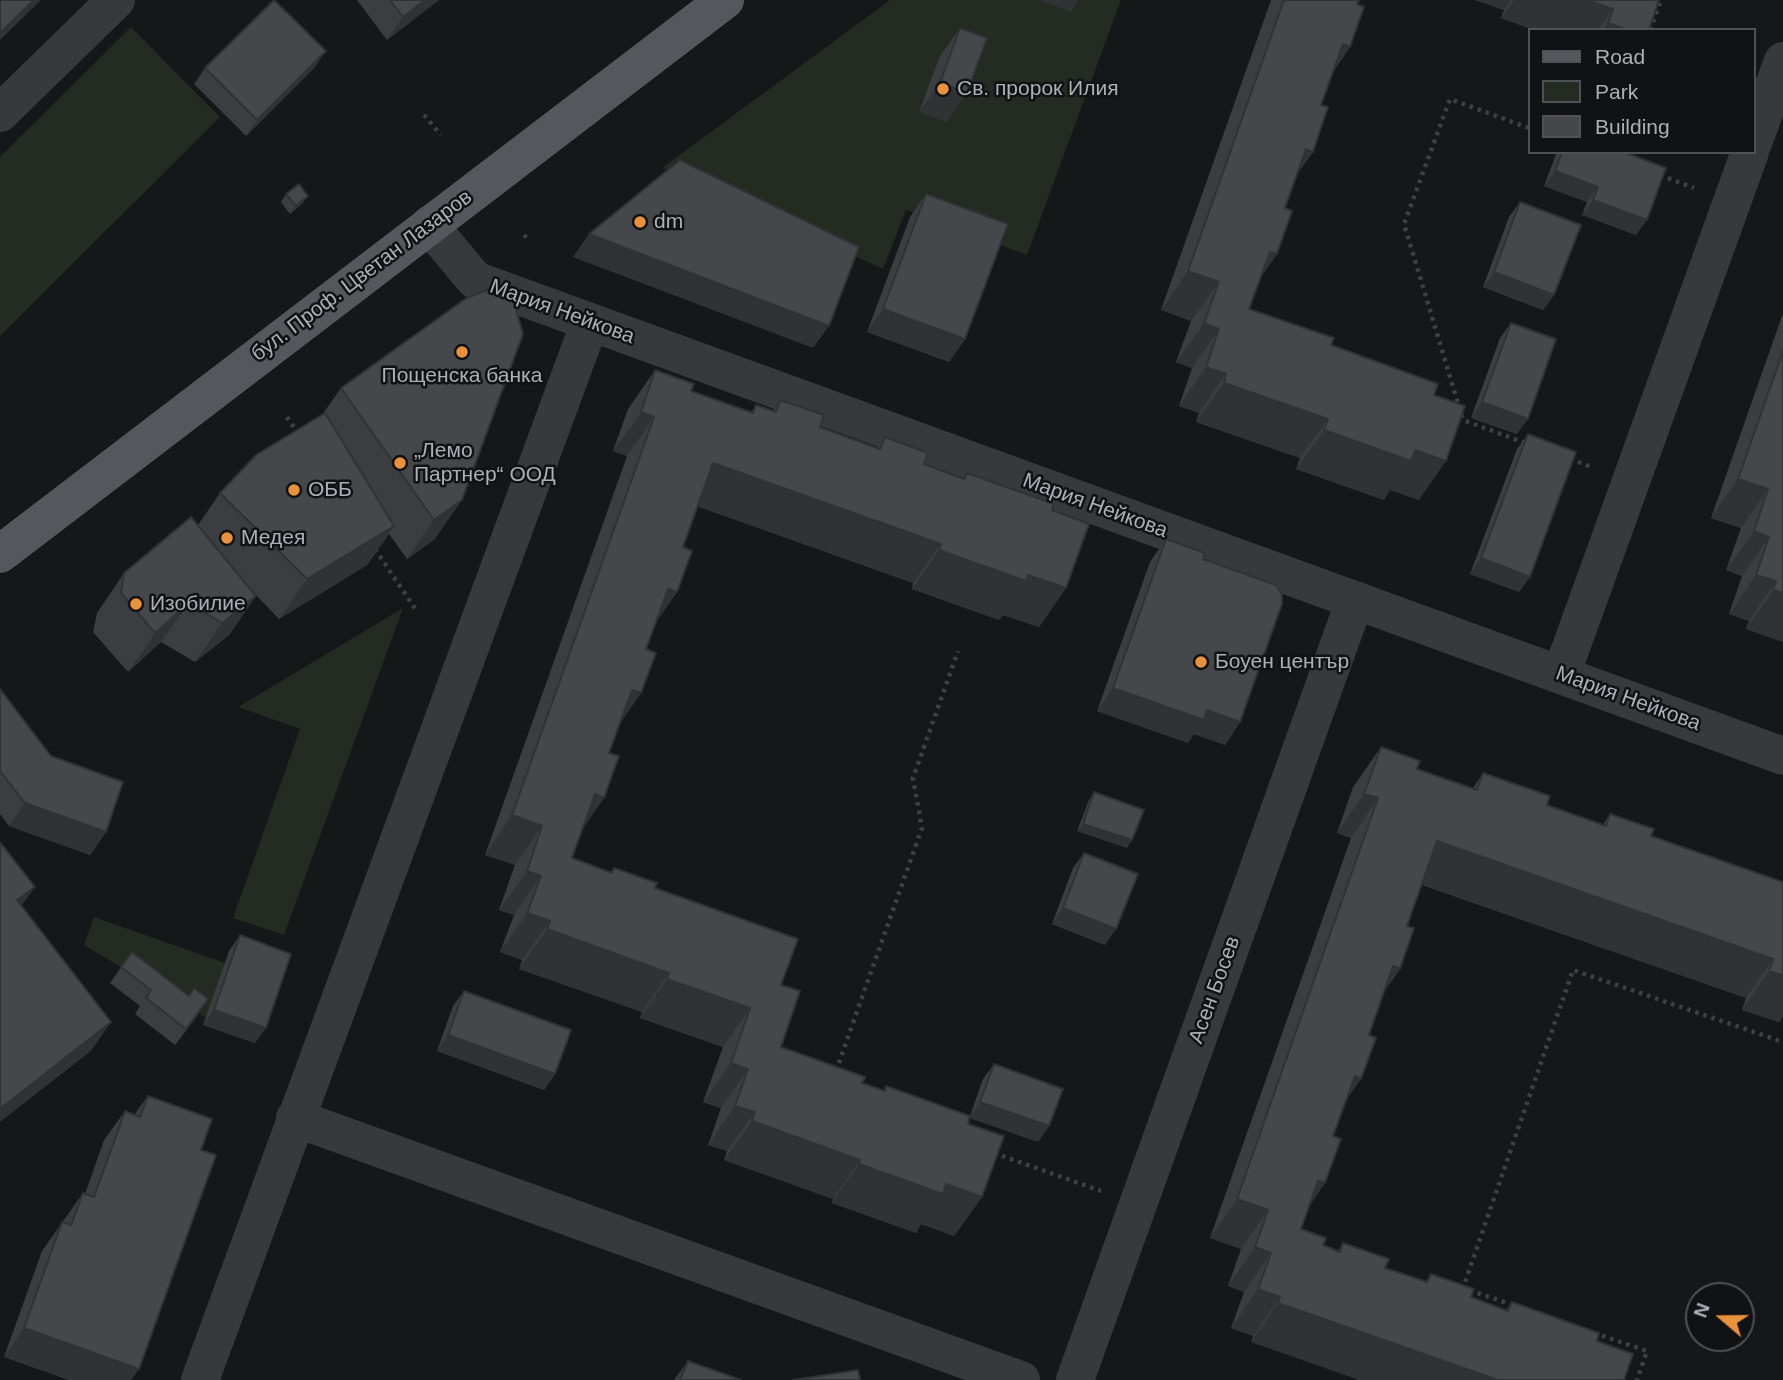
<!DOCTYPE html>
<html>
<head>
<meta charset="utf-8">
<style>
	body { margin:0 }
	#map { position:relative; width:1783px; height:1380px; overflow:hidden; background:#161718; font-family:Helvetica,sans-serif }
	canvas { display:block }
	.legend { position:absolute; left:1528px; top:28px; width:228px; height:126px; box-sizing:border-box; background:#111213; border:2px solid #4e5155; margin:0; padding:9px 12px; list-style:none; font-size:21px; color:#a9b0b7 }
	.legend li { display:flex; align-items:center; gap:14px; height:35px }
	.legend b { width:35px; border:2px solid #4e5155 }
	.north { position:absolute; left:1685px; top:1282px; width:70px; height:70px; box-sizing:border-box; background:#111213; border:2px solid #4e5155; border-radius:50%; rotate:290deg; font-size:19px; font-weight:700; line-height:28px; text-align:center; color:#a9b0b7 }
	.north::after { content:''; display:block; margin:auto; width:24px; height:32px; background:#e8923f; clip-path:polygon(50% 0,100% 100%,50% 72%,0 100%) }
</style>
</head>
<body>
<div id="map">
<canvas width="1783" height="1380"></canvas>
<ul class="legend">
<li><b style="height:9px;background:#54575c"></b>Road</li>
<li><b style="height:19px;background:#232b23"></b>Park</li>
<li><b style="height:19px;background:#45474b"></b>Building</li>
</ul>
<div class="north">N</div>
</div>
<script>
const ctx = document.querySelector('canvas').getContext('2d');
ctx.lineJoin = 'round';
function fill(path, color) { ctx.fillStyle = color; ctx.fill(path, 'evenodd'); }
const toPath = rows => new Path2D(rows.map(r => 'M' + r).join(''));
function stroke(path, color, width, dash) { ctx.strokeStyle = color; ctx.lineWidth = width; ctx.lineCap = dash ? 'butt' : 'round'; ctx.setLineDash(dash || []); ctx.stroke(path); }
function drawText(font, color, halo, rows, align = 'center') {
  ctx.font = font + ' Helvetica,sans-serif'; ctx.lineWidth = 5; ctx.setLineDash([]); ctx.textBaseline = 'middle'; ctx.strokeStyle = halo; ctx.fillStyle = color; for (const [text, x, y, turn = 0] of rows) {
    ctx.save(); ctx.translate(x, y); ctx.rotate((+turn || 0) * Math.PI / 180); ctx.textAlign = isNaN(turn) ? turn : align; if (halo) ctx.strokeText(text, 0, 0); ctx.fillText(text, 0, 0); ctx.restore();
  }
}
fill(toPath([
	[890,0,1121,0,1027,255,906,210,883,269,662,168],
	[131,27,220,117,0,336,0,157],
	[403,608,284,935,233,918,300,729,238,707],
	[94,917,225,963,206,1018,84,945]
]), '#232b23');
stroke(toPath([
	[1650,30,1661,0],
	[424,115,441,135],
	[1660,175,1694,188],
	[524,235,530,241],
	[287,417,298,433],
	[1525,443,1463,420,1404,224,1450,99,1529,128],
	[1570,459,1594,468],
	[375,549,416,610],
	[836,1071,922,828,913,778,958,651],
	[994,1153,1101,1191],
	[1513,1305,1463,1288,1573,970,1783,1042],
	[1594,1333,1647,1351,1637,1380]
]), '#3e4044', 4.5, [3.5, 5]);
stroke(toPath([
	[0,113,116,0],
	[1753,143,1783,61],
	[429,225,475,280,1783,756],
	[1561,675,1750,152],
	[295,1118,1021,1380],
	[200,1380,590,322],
	[1075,1380,1355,600]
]), '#38393d', 38);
stroke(toPath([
	[0,554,725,0]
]), '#54575c', 38);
fill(toPath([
	[357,0,439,0,387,40],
	[1271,0,1359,0,1350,47,1333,72,1321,105,1313,152,1297,174,1285,208,1277,254,1260,278,1249,309,1331,345,1434,395,1419,500,1390,490,1384,500,1296,469,1300,458,1196,422,1199,413,1179,406,1192,368,1176,362,1191,321,1161,310],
	[1475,0,1659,0,1649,30,1534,30,1501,18,1504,10],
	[960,28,947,122,919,112,940,56],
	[315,67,246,136,194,84,205,68],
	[1557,152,1624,152,1636,235,1582,215,1587,202,1544,186],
	[286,194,302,204,290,214,281,202],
	[926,194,965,339,949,362,867,332,910,217],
	[1520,202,1554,295,1543,310,1483,287,1509,217],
	[465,299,435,539,407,559,389,534,367,565,279,619,255,594,256,596,229,635,195,662,161,642,128,672,93,632,97,613,124,573,198,525,220,493,322,415,341,388],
	[1783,313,1783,642,1746,629,1749,621,1729,614,1742,576,1726,570,1741,528,1711,518],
	[1511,323,1517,434,1471,418,1500,338],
	[655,370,691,391,751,413,756,405,773,411,780,400,820,427,877,448,885,437,924,464,963,478,967,473,1052,510,1066,588,1039,627,1003,615,999,620,912,589,913,583,697,506,683,547,677,592,656,622,646,649,641,693,620,723,609,753,604,798,583,827,572,858,610,872,614,868,655,888,781,985,781,1047,862,1083,883,1091,886,1086,970,1116,983,1079,994,1064,1049,1126,1038,1142,970,1118,968,1124,982,1197,954,1236,921,1224,916,1233,832,1203,833,1199,724,1160,727,1151,708,1145,721,1108,703,1102,723,1047,640,1018,642,1012,519,969,522,960,500,952,514,915,499,910,515,865,485,855,627,456,613,451,628,409],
	[1528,434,1530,577,1519,592,1470,574,1517,449],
	[1166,539,1203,559,1240,722,1225,745,1194,734,1188,743,1097,711,1150,562],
	[0,689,51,756,106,832,90,855,9,826,0,814],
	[1381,747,1417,769,1473,788,1483,773,1547,805,1603,825,1610,814,1651,836,1783,882,1783,1016,1779,1022,1742,1010,1746,998,1422,885,1407,926,1400,969,1384,992,1333,1136,1325,1183,1310,1205,1301,1229,1323,1245,1338,1251,1343,1243,1385,1268,1425,1282,1431,1274,1471,1297,1506,1310,1512,1302,1599,1333,1251,1342,1253,1336,1231,1328,1244,1292,1228,1286,1241,1249,1210,1238,1351,838,1337,833,1353,787],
	[1094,792,1127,848,1077,831,1089,800],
	[1084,853,1105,945,1052,924,1073,868],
	[240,935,255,1043,203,1025,229,951],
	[121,967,198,1015,175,1045,135,1014,140,1006,110,983],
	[464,991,555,1074,544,1090,437,1051,453,1006],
	[148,1096,201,1150,131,1380,69,1380,4,1357,42,1251,83,1193,85,1194,104,1140,125,1111,134,1115],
	[688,1361,741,1380,674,1380]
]), '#3b3d40');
fill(toPath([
	[34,0,41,0,0,40,0,33],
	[425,0,439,0,387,40,403,17],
	[1039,0,1079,0,1071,12],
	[1475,0,1511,0,1504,10],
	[1514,0,1587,0,1613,9,1598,30,1534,30,1501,18],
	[1608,23,1628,30,1603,30],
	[1343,44,1350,47,1323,86],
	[326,51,315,67,246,136,257,120],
	[940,83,967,93,947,122,919,112],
	[1306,149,1313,152,1285,191],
	[1555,171,1598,187,1587,202,1544,186],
	[308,196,302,204,290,214,296,206],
	[1593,200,1647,220,1636,235,1582,215],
	[589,234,829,326,813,348,573,257],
	[1270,252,1277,254,1249,293],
	[1188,271,1219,282,1191,321,1161,310],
	[1494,272,1554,295,1543,310,1483,287],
	[883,309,965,339,949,362,867,332],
	[1204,323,1219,329,1192,368,1176,362],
	[1206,367,1226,374,1199,413,1179,406],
	[1224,383,1328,419,1300,458,1196,422],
	[1482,402,1528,419,1517,434,1471,418],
	[641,412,654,417,627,456,613,451],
	[1324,430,1415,450,1446,461,1419,500,1390,490,1384,500,1296,469],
	[713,463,941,544,913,583,685,502],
	[1738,479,1768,489,1741,528,1711,518],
	[462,500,435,539,407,559,434,520],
	[394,526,367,565,279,619,307,579],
	[1754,531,1769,537,1742,576,1726,570],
	[939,550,1028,575,1066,588,1039,627,1003,615,999,620,912,589],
	[1481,558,1530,577,1519,592,1470,574],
	[1756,575,1776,581,1749,621,1729,614],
	[668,589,677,592,650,631],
	[1773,590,1783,593,1783,642,1746,629],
	[256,596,229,635,195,662,222,623],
	[189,603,161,642,128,672,155,633],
	[1113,688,1207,710,1240,722,1225,745,1194,734,1188,743,1097,711],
	[632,690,641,693,614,732],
	[595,794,604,798,577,837],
	[1364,794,1378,798,1351,838,1337,833],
	[25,803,106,832,90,855,9,826],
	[512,815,542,826,515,865,485,855],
	[1083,824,1132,840,1127,848,1077,831],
	[1437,841,1773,959,1746,998,1410,880],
	[527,871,541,876,514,915,499,910],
	[35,887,14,916,17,900],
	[1063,908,1116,929,1105,945,1052,924],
	[527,913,550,921,522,960,500,952],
	[547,929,669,973,642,1012,519,969],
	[1393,966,1400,969,1373,1008],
	[1769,971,1783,975,1783,1016,1779,1022,1742,1010],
	[667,979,750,1008,723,1047,640,1018],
	[214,1010,266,1028,255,1043,203,1025],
	[111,1022,91,1051,0,1122,0,1109],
	[448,1035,555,1074,544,1090,437,1051],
	[731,1063,748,1069,721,1108,703,1102],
	[1355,1076,1361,1079,1334,1118],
	[980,1102,1049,1126,1038,1142,969,1117],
	[735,1106,755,1112,727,1151,708,1145],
	[752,1121,860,1160,833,1199,724,1160],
	[859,1164,946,1184,982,1197,954,1236,921,1224,916,1233,832,1203],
	[1318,1181,1325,1183,1297,1223],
	[1237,1199,1268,1210,1241,1249,1210,1238],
	[1255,1247,1271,1253,1244,1292,1228,1286],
	[1258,1289,1280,1297,1253,1336,1231,1328],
	[1278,1303,1498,1380,1359,1380,1251,1342],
	[24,1328,139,1369,131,1380,69,1380,4,1357]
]), '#303234');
const building = toPath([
	[0,0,34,0,0,33,0,0],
	[274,0,326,51,257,120,205,68,274,0],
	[390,0,425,0,403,17,390,0],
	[1284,0,1359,0,1357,4,1364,7,1350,47,1343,44,1321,105,1328,107,1313,152,1306,149,1285,208,1292,211,1277,254,1270,252,1249,309,1334,338,1331,345,1438,384,1434,395,1465,406,1446,461,1415,450,1411,461,1324,430,1328,419,1224,383,1226,374,1206,367,1219,329,1204,323,1219,282,1188,271,1284,0],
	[1587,0,1659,0,1649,30,1628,30,1608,23,1613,9,1587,0],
	[960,28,987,38,967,93,940,83,960,28],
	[1562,152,1624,152,1666,168,1647,220,1593,200,1598,187,1555,171,1562,152],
	[680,160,859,247,829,326,589,234,680,160],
	[299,184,308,196,296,206,286,194,299,184],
	[926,194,1008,224,965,339,883,309,926,194],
	[1520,202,1581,225,1554,295,1494,272,1520,202],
	[491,288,514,302,523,334,462,500,434,520,341,388,465,299,491,288],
	[1511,323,1556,339,1528,419,1482,402,1511,323],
	[1783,351,1783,593,1773,590,1776,581,1756,575,1769,537,1754,531,1768,489,1738,479,1783,351],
	[655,370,694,384,691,391,753,413,756,405,776,412,780,400,824,415,820,427,880,449,885,437,928,453,924,464,964,479,967,473,1054,504,1052,510,1089,524,1066,588,1028,575,1026,581,939,550,941,544,713,463,683,547,692,551,677,592,668,589,646,649,656,653,641,693,632,690,609,753,619,756,604,798,595,794,572,858,612,873,614,868,657,883,655,888,798,939,781,985,800,991,781,1047,865,1077,862,1083,885,1091,886,1086,970,1116,968,1124,1004,1136,982,1197,946,1184,943,1194,859,1164,860,1160,752,1121,755,1112,735,1106,748,1069,731,1063,750,1008,667,979,669,973,547,929,550,921,527,913,541,876,527,871,542,826,512,815,654,417,641,412,655,370],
	[325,413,394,526,307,579,220,493,256,455,325,413],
	[1528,434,1576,452,1530,577,1481,558,1528,434],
	[191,517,256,596,222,623,189,603,155,633,121,593,124,573,191,517],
	[1166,539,1205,553,1203,559,1276,585,1282,594,1282,604,1240,722,1207,710,1204,720,1113,688,1166,539],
	[0,689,51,756,123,782,106,832,25,803,0,771,0,689],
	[1381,747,1420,761,1417,769,1477,790,1483,773,1550,796,1547,805,1606,826,1610,814,1654,829,1651,836,1783,882,1783,975,1769,971,1773,959,1437,841,1407,926,1414,928,1400,969,1393,966,1369,1035,1376,1038,1361,1079,1355,1076,1333,1136,1341,1139,1325,1183,1318,1181,1301,1229,1326,1238,1323,1245,1340,1252,1343,1243,1389,1259,1385,1268,1427,1282,1431,1274,1474,1289,1471,1297,1508,1311,1512,1302,1599,1333,1597,1341,1633,1354,1624,1380,1498,1380,1278,1303,1280,1297,1258,1289,1271,1253,1255,1247,1268,1210,1237,1199,1378,798,1364,794,1381,747],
	[1094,792,1144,810,1132,840,1083,824,1094,792],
	[0,842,35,887,17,900,111,1022,0,1109,0,842],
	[1084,853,1138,874,1116,929,1063,908,1084,853],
	[240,935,291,954,266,1028,214,1010,240,935],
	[132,952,189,996,194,988,208,999,186,1029,146,998,151,990,121,967,132,952],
	[464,991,571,1030,555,1074,448,1035,464,991],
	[994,1064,1063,1089,1049,1126,980,1102,994,1064],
	[148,1096,212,1119,201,1150,216,1155,139,1369,24,1328,62,1222,71,1225,83,1193,94,1197,125,1111,140,1117,148,1096],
	[688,1361,741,1380,680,1380,688,1361],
	[858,1370,860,1380,793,1380,858,1370]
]);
fill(building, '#45474b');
stroke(building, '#303234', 2);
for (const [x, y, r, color] of [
	[943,89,7,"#e8923f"],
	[640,222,7,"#e8923f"],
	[462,352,7,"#e8923f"],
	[400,463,7,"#e8923f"],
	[294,490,7,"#e8923f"],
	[227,538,7,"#e8923f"],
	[136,604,7,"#e8923f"],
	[1201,662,7,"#e8923f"]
]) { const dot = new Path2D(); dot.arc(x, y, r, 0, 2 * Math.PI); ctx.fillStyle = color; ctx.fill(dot); stroke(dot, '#111213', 2.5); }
drawText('21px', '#a9b0b7', '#111213', [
	["Св. пророк Илия",957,89],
	["dm",654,222],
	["Пощенска банка",462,376,"center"],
	["„Лемо",414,451],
	["Партнер“ ООД",414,475],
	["ОББ",308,490],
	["Медея",241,538],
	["Изобилие",150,604],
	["Боуен център",1215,662]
], 'left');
drawText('21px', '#a9b0b7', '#111213', [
	["бул. Проф. Цветан Лазаров",362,276,-37],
	["Мария Нейкова",562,312,20],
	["Мария Нейкова",1095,506,20],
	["Мария Нейкова",1628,699,20],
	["Асен Босев",1215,990,-70]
]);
</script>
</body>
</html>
